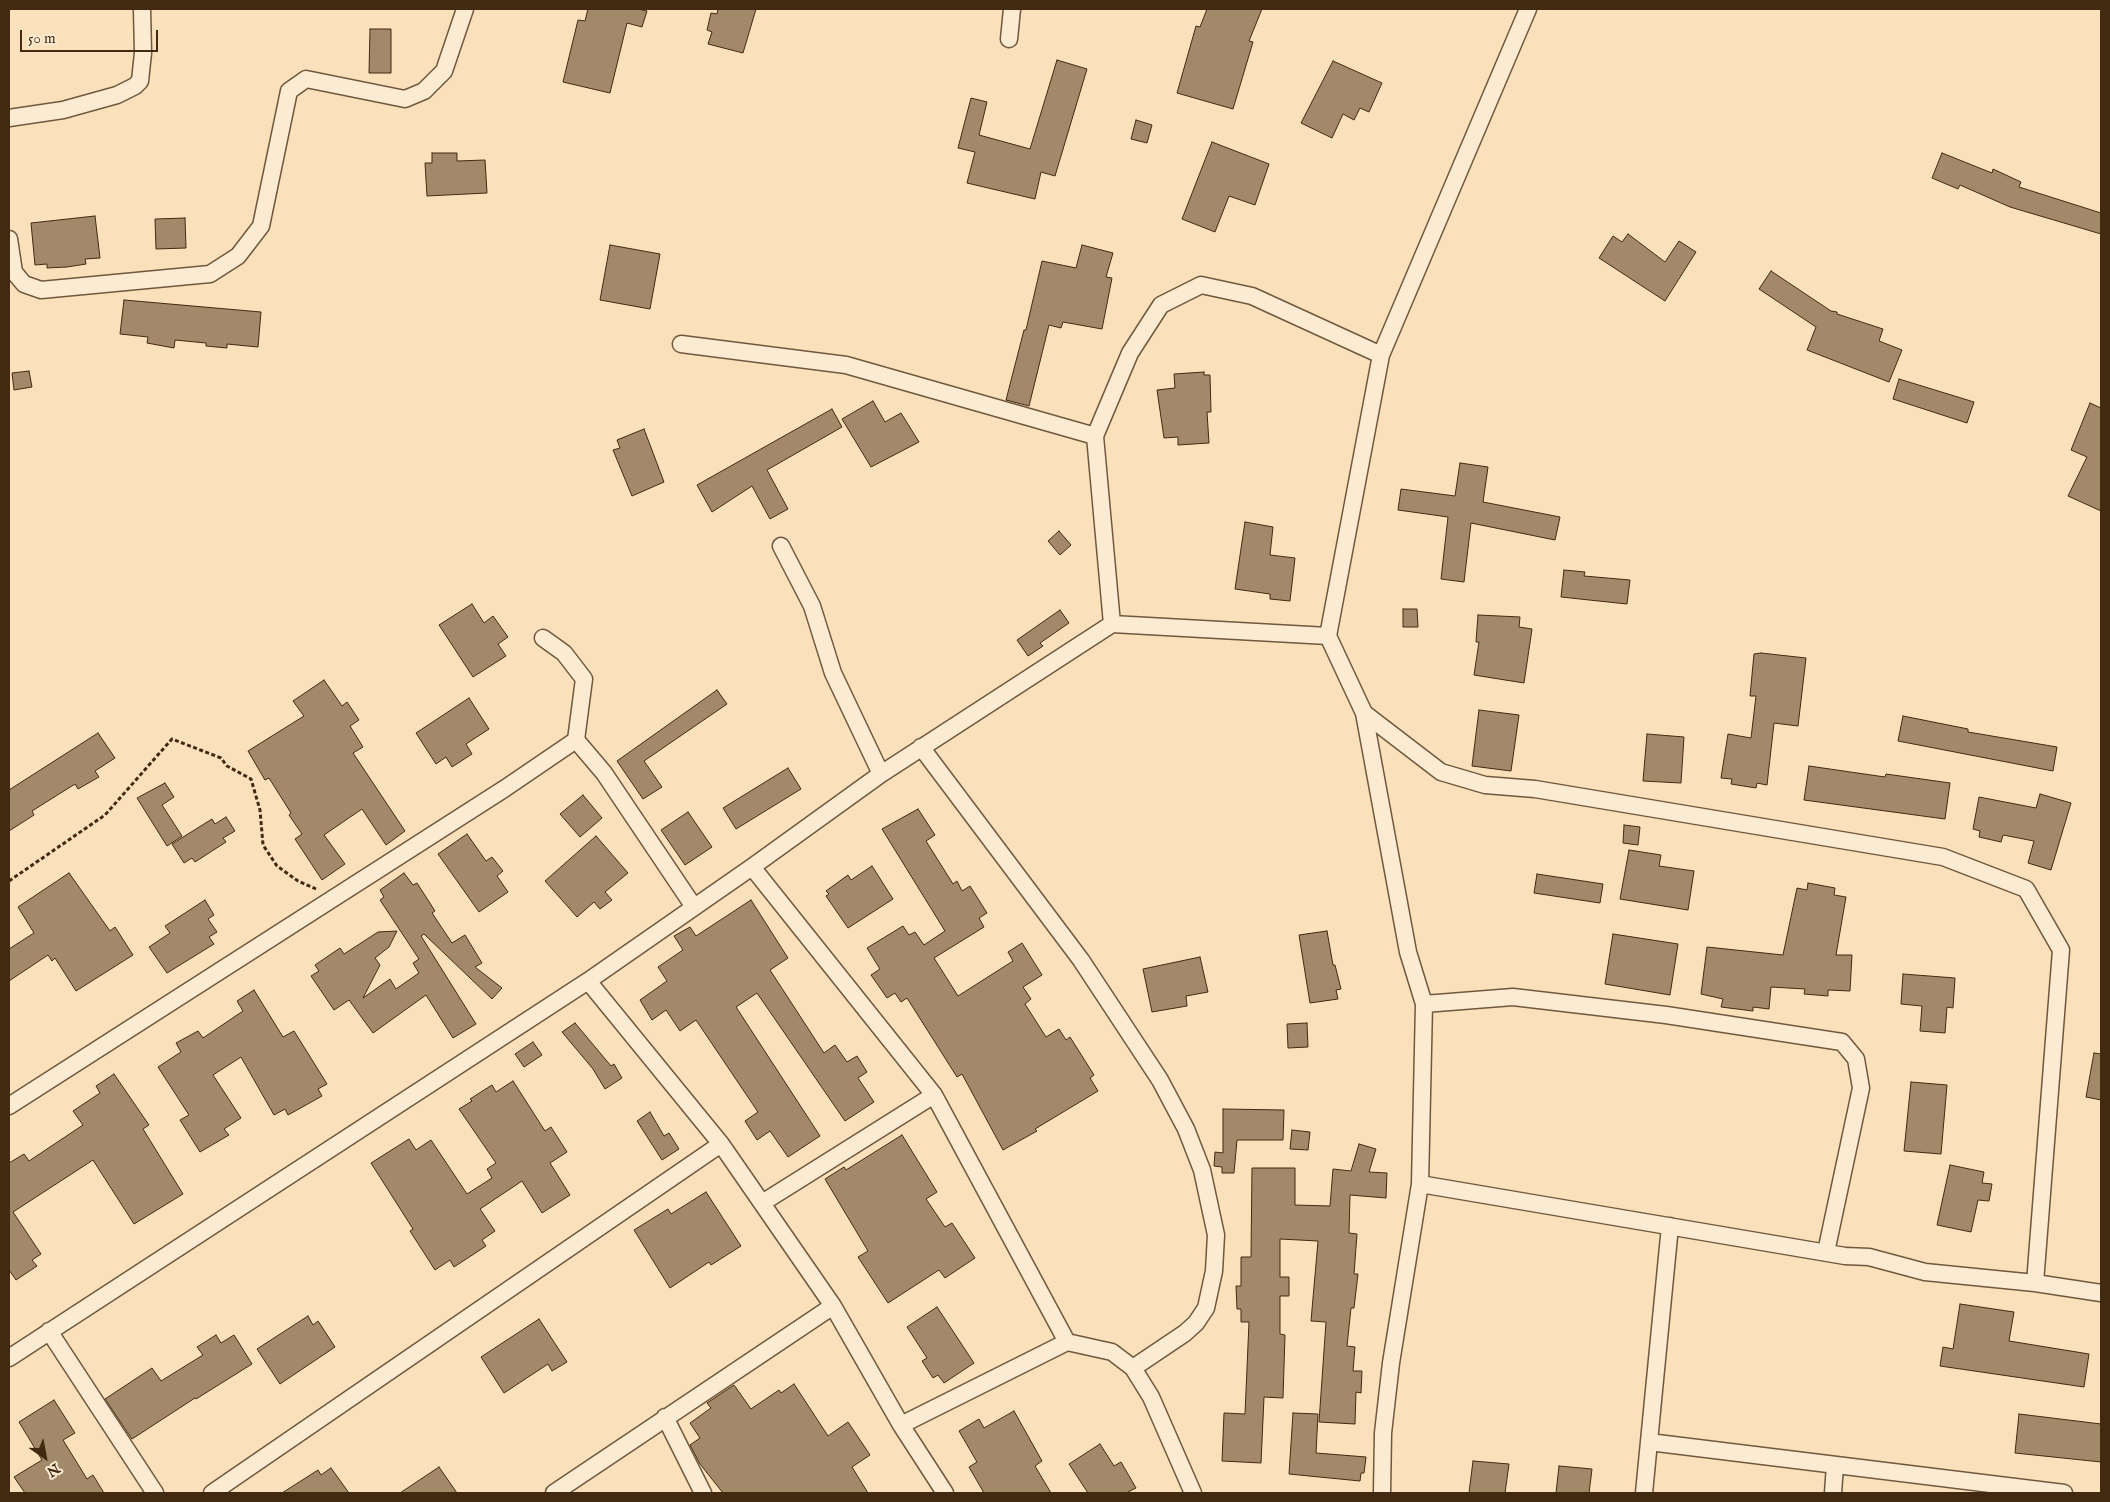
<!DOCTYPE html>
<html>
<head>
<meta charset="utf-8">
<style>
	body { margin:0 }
	#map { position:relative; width:2110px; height:1502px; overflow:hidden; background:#fae0bb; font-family:"IM FELL English",serif }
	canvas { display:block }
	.frame { position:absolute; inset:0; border:10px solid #422a11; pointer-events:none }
	.north { position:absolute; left:20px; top:1432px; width:50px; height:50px; -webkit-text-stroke:4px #fcebd3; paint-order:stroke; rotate:147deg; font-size:14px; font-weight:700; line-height:20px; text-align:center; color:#422a11 }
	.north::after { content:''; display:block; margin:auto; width:18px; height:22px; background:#422a11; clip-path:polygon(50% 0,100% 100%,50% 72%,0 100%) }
	.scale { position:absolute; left:20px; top:30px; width:138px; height:22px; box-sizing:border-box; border:2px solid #422a11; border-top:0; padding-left:6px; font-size:15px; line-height:18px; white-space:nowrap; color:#422a11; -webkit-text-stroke:4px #fcebd3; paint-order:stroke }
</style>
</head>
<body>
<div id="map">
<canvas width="2110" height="1502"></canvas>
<div class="frame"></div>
<div class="north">N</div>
<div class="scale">50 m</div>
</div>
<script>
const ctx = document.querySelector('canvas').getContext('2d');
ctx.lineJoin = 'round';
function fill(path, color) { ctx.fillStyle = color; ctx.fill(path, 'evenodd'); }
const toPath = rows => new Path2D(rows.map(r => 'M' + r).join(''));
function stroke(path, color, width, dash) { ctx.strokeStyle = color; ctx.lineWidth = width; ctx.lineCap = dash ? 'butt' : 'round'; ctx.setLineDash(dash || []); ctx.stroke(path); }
const building = toPath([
	[588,9,638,9,647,11,642,27,627,23,610,93,563,82,578,20,585,21,588,9],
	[718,9,756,9,743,53,708,44,712,32,707,30,711,13,717,14,718,9],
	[1207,9,1262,9,1249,41,1253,42,1233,109,1177,93,1196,26,1200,27,1207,9],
	[370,29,391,29,391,73,369,73,370,29],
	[1057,60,1087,69,1055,176,1041,172,1035,199,967,183,975,152,958,148,971,98,987,102,979,135,1030,149,1057,60],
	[1333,61,1382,83,1369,112,1360,108,1354,120,1343,114,1332,138,1301,123,1333,61],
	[1136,120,1152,125,1147,143,1131,139,1136,120],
	[1212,142,1269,164,1255,205,1229,196,1215,232,1182,219,1212,142],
	[432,153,457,153,457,161,485,160,487,193,427,196,425,163,432,163,432,153],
	[1942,153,1992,173,1993,169,2021,182,2019,187,2101,213,2101,234,2010,207,1960,185,1958,189,1932,178,1942,153],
	[95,216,100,258,85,259,86,264,67,267,47,268,47,264,35,265,31,223,95,216],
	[185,218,186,248,156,249,155,219,185,218],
	[1628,234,1665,262,1679,241,1696,252,1665,301,1599,258,1613,236,1622,242,1628,234],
	[610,245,660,254,650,309,600,300,610,245],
	[1082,245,1113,253,1106,277,1112,278,1102,329,1063,322,1061,328,1049,325,1029,406,1006,400,1024,330,1026,330,1042,261,1076,268,1082,245],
	[1771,271,1831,311,1837,312,1837,314,1883,329,1879,341,1902,350,1889,382,1807,350,1816,327,1759,289,1771,271],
	[124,300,261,312,258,347,227,344,227,348,206,346,206,343,175,340,174,348,147,343,148,337,120,334,124,300],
	[29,371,32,387,14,390,12,373,29,371],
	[1204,372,1204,375,1210,375,1211,412,1207,412,1209,443,1178,445,1178,437,1164,438,1157,390,1175,388,1174,374,1204,372],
	[1899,379,1974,402,1967,423,1893,399,1899,379],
	[873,401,885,422,901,413,919,442,871,467,842,419,873,401],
	[2090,403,2101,408,2101,511,2068,496,2087,457,2071,450,2090,403],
	[832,409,842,427,767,470,788,509,770,519,752,486,712,512,697,485,832,409],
	[644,429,664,482,632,496,613,450,620,448,617,440,644,429],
	[1460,463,1488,467,1483,502,1560,517,1555,540,1471,523,1464,582,1441,579,1448,517,1398,510,1401,489,1455,496,1460,463],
	[1245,522,1273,527,1270,555,1295,558,1290,601,1270,599,1270,594,1235,589,1245,522],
	[1059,531,1071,545,1060,555,1048,541,1059,531],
	[1564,570,1585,572,1584,576,1630,580,1627,604,1561,597,1564,570],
	[472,604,484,623,493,616,508,637,498,644,506,656,473,677,439,625,472,604],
	[1403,609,1417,609,1418,627,1403,627,1403,609],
	[1060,610,1069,623,1040,643,1043,646,1028,656,1017,640,1060,610],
	[1478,615,1520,617,1519,627,1532,629,1524,683,1474,675,1479,642,1476,642,1478,615],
	[1761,653,1806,658,1798,726,1774,723,1767,785,1757,783,1756,788,1731,784,1732,779,1721,778,1728,734,1751,738,1756,696,1750,696,1754,654,1761,653],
	[324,680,342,706,347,702,359,720,350,726,363,747,353,753,405,831,386,845,362,809,324,835,345,864,322,880,295,839,302,834,289,815,291,813,269,778,265,780,248,751,304,716,293,701,324,680],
	[717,690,727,704,644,761,662,787,643,799,617,761,717,690],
	[469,698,489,729,466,744,472,754,452,767,446,757,436,764,416,733,469,698],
	[1479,710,1519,715,1511,771,1472,766,1479,710],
	[1903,716,1968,729,1968,732,2057,747,2053,771,1898,741,1903,716],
	[98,733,115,758,95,771,99,777,78,789,75,784,32,811,34,815,9,831,9,790,98,733],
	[1647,734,1684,737,1681,783,1643,781,1647,734],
	[1809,766,1885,777,1886,774,1950,783,1945,819,1804,800,1809,766],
	[788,768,801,789,736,829,723,808,788,768],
	[165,783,174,797,162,805,182,836,167,846,137,798,165,783],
	[2040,794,2071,803,2051,870,2028,863,2034,841,2003,835,2001,842,1979,837,1980,831,1973,829,1979,797,2036,808,2040,794],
	[583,795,602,818,580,837,560,814,583,795],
	[918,809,935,835,926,841,953,884,957,881,962,891,970,886,987,913,979,918,984,927,934,958,958,996,1013,961,1008,952,1022,943,1042,975,1023,987,1031,999,1025,1004,1046,1037,1059,1029,1066,1040,1070,1037,1094,1075,1090,1078,1098,1091,1035,1129,1037,1131,1003,1150,962,1074,957,1077,907,998,901,1002,895,993,887,998,871,975,880,969,867,948,903,926,909,935,915,932,924,945,945,931,882,829,918,809],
	[688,812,712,847,685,865,661,830,688,812],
	[226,817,235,831,223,838,226,842,195,862,192,858,184,863,172,844,212,819,215,824,226,817],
	[1624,825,1640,827,1638,845,1623,843,1624,825],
	[467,834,486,861,492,857,503,871,497,876,508,892,479,912,438,854,467,834],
	[596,836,628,873,605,892,612,900,600,909,594,902,577,917,545,881,596,836],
	[1629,850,1661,855,1659,866,1694,871,1688,910,1620,899,1629,850],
	[872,866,893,899,848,928,826,896,829,894,826,891,848,875,851,880,872,866],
	[69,873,110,931,115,927,133,955,76,991,55,958,52,961,48,955,9,981,9,949,34,933,18,907,69,873],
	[404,873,413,885,417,883,435,911,432,913,452,943,465,935,482,963,475,967,502,988,492,999,424,934,421,936,476,1024,453,1038,426,995,373,1033,349,1000,334,1010,311,976,319,971,315,965,340,948,344,954,378,932,397,931,389,947,375,958,380,965,363,998,390,979,396,989,419,973,413,963,419,959,380,900,384,897,380,890,404,873],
	[1537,874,1603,884,1600,903,1534,893,1537,874],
	[1808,883,1835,888,1834,895,1846,897,1836,955,1852,955,1850,991,1828,990,1828,996,1804,994,1805,989,1771,987,1769,1009,1753,1007,1753,1011,1721,1007,1723,999,1701,994,1707,947,1783,955,1797,888,1807,890,1808,883],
	[205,900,214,915,208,919,217,932,209,937,214,944,167,973,149,947,170,933,165,926,205,900],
	[751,900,788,958,770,970,824,1053,835,1045,847,1062,857,1056,867,1072,858,1078,874,1102,845,1121,757,993,736,1007,820,1136,788,1157,770,1131,757,1140,745,1121,758,1112,696,1020,680,1031,666,1010,652,1020,640,1000,667,981,658,967,683,950,674,936,690,927,696,936,751,900],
	[1327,931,1333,965,1335,965,1341,989,1336,990,1338,999,1310,1003,1299,935,1327,931],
	[1613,934,1678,944,1670,995,1605,984,1613,934],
	[1200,957,1208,992,1186,996,1187,1006,1152,1012,1143,969,1200,957],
	[1903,974,1955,978,1953,1008,1947,1007,1945,1033,1920,1031,1922,1006,1901,1004,1903,974],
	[254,990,283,1037,294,1031,327,1084,318,1089,322,1096,288,1115,285,1109,274,1115,241,1057,213,1075,241,1118,224,1129,229,1135,200,1152,180,1120,189,1115,158,1067,181,1052,176,1043,198,1031,203,1038,243,1011,237,1001,254,990],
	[575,1023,611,1066,614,1064,622,1078,605,1089,593,1069,562,1032,575,1023],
	[1307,1023,1308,1047,1288,1048,1287,1024,1307,1023],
	[533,1042,542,1055,524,1067,515,1054,533,1042],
	[2094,1053,2101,1054,2101,1100,2086,1097,2094,1053],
	[114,1074,149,1125,143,1129,183,1194,134,1224,93,1160,13,1212,41,1254,32,1260,37,1266,16,1280,9,1270,9,1163,24,1154,29,1161,83,1125,73,1111,100,1093,96,1086,114,1074],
	[513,1081,545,1131,551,1127,567,1152,550,1163,570,1195,542,1213,522,1181,480,1209,495,1231,482,1240,486,1246,454,1267,450,1260,435,1270,410,1231,413,1229,371,1163,409,1139,416,1150,431,1140,467,1194,492,1178,487,1169,496,1163,459,1109,472,1101,470,1099,492,1085,496,1092,513,1081],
	[1911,1082,1947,1085,1941,1154,1904,1151,1911,1082],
	[1223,1109,1284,1110,1283,1140,1237,1140,1234,1173,1222,1173,1222,1167,1214,1166,1215,1152,1223,1153,1223,1109],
	[650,1112,664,1136,669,1133,679,1149,662,1160,637,1121,650,1112],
	[1292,1130,1310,1132,1308,1150,1290,1149,1292,1130],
	[902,1135,937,1192,926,1199,945,1227,952,1223,975,1258,945,1278,939,1270,888,1303,858,1257,868,1251,825,1179,844,1167,846,1170,902,1135],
	[1359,1144,1376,1149,1369,1172,1387,1173,1386,1198,1350,1195,1349,1233,1357,1234,1354,1274,1358,1274,1354,1308,1351,1308,1347,1346,1355,1347,1353,1371,1362,1371,1361,1393,1356,1392,1355,1424,1319,1422,1326,1322,1311,1321,1318,1241,1280,1239,1280,1277,1289,1277,1289,1296,1280,1296,1280,1334,1285,1335,1283,1398,1264,1397,1261,1463,1222,1461,1224,1413,1245,1414,1249,1322,1241,1322,1241,1309,1237,1309,1236,1286,1241,1286,1241,1257,1251,1257,1252,1168,1295,1168,1295,1205,1330,1206,1333,1169,1351,1171,1359,1144],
	[1950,1165,1984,1172,1982,1183,1992,1184,1989,1201,1978,1200,1971,1232,1937,1225,1950,1165],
	[706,1192,741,1246,711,1265,709,1262,670,1288,634,1230,668,1209,671,1214,706,1192],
	[1960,1304,2014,1312,2009,1341,2089,1354,2084,1387,1940,1366,1943,1347,1953,1349,1960,1304],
	[937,1307,974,1363,944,1383,938,1375,933,1378,922,1361,927,1358,907,1327,937,1307],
	[308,1316,313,1325,318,1321,335,1347,280,1384,257,1349,308,1316],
	[539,1319,567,1362,552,1371,548,1364,504,1393,481,1357,539,1319],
	[216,1335,221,1343,234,1335,252,1364,196,1399,195,1398,132,1439,105,1399,152,1368,161,1381,203,1355,197,1347,216,1335],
	[794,1384,828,1436,848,1422,870,1455,852,1467,868,1493,723,1493,700,1464,690,1445,700,1438,690,1423,711,1408,707,1403,734,1385,751,1409,779,1390,781,1393,794,1384],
	[54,1400,75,1433,63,1440,87,1479,93,1475,104,1493,25,1493,14,1477,42,1460,19,1422,54,1400],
	[1014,1411,1042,1461,1035,1466,1051,1493,984,1493,969,1467,977,1462,959,1431,979,1419,984,1428,1014,1411],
	[1293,1413,1318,1414,1316,1453,1366,1457,1364,1473,1361,1473,1360,1481,1289,1474,1293,1413],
	[2019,1414,2101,1424,2101,1462,2015,1453,2019,1414],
	[1100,1444,1114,1466,1121,1462,1136,1488,1126,1493,1088,1493,1069,1464,1100,1444],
	[1473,1461,1509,1464,1505,1493,1469,1493,1473,1461],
	[1559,1466,1592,1469,1589,1493,1556,1493,1559,1466],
	[439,1467,457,1493,400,1493,439,1467],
	[331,1468,349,1493,282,1493,318,1470,321,1475,331,1468]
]);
fill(building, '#a28969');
stroke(building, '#422a11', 1);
const minor = toPath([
	[1009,39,1012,9],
	[9,118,63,110,117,95,135,86,140,81,143,53,142,9],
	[9,239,14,272,24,284,41,290,210,274,238,256,261,226,289,91,306,79,405,99,424,91,444,71,465,9],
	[681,344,846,365,1095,436],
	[1381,355,1328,636,1364,713,1408,952,1424,1004,1420,1184,1391,1363,1383,1433,1382,1493],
	[781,546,812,606,833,673,881,774],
	[1112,624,1095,436,1130,353,1161,305,1201,285,1252,296,1381,355,1528,9],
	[1364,713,1441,772,1485,785,1535,789,1943,857,2026,889,2061,950,2035,1283],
	[576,740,604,773,694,907],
	[921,747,1081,960,1160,1080,1186,1129,1202,1170,1216,1235,1214,1271,1206,1308,1196,1323,1185,1333,1133,1368],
	[752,867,934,1095,1067,1342],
	[588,981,721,1144,833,1306,901,1425,945,1493],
	[1424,1004,1513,997,1666,1015,1842,1042,1856,1059,1861,1088,1826,1252],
	[9,1106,504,789,576,740,584,679,564,653,543,638],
	[1420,1184,1845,1256,1869,1257,1925,1272,2035,1283,2101,1293],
	[762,1203,934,1095],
	[49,1331,155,1493],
	[9,1358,588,981,752,867,881,774,1112,624,1328,636],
	[665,1417,703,1493],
	[901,1425,1067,1342,1112,1352,1133,1368,1151,1397,1193,1493],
	[1649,1442,2064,1493],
	[212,1493,721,1144],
	[554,1493,833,1306],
	[1644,1493,1670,1226],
	[1833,1493,1835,1465]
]);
stroke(minor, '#70583c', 19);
stroke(toPath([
	[9,881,105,815,172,739,221,758,227,766,251,779,260,810,263,845,277,866,298,881,316,889]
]), '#422a11', 3, [4, 2.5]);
stroke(minor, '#fcebd3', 16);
</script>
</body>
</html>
